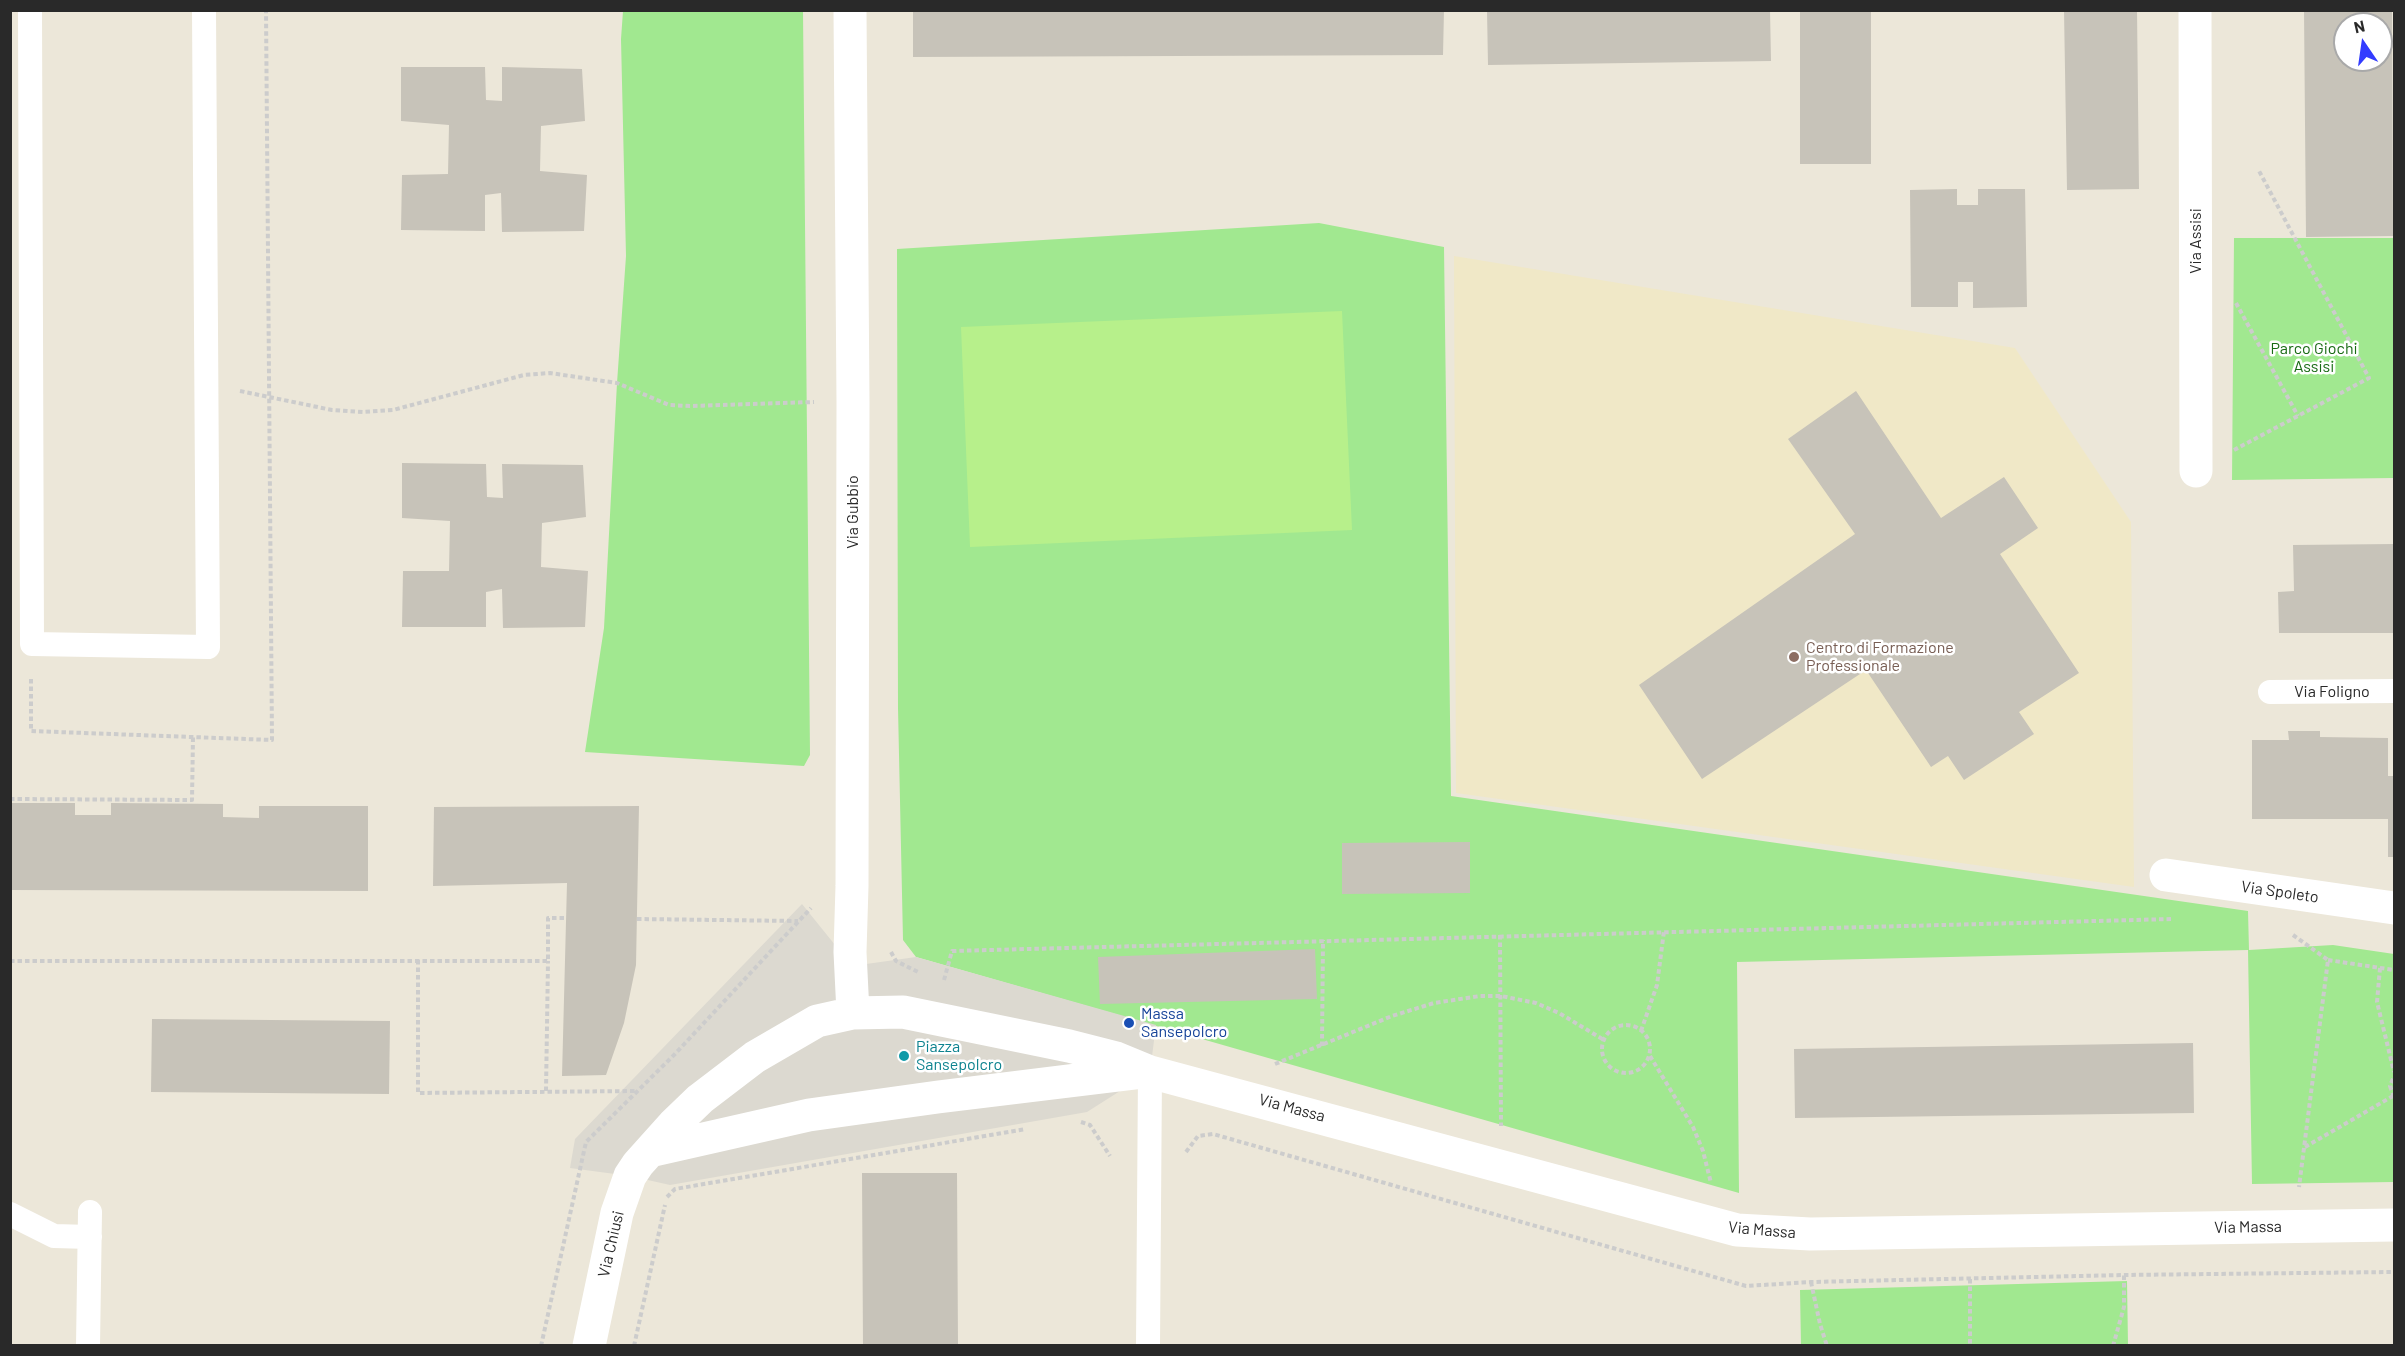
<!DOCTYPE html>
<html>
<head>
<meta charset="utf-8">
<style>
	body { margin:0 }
	#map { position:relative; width:2405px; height:1356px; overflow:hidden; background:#ece7d9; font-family:Barlow,sans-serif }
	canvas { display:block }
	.frame { position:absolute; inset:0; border:12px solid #292929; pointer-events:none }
	.north { position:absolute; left:2333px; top:12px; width:60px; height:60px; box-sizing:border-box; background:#fff; border:2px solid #a9a9a9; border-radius:50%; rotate:347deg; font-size:16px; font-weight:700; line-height:24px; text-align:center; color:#292929 }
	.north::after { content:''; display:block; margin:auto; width:21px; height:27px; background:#333cff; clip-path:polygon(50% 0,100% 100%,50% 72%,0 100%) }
</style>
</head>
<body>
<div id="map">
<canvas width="2405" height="1356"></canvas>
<div class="frame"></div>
<div class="north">N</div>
</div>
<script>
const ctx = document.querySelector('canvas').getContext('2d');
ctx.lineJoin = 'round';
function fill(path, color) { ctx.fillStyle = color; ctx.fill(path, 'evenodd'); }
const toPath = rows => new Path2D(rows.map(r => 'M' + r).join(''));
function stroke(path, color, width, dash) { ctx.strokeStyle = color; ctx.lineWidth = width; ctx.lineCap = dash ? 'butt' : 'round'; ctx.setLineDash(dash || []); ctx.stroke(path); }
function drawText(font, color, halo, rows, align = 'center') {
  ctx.font = font + ' Barlow,sans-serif'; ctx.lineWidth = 5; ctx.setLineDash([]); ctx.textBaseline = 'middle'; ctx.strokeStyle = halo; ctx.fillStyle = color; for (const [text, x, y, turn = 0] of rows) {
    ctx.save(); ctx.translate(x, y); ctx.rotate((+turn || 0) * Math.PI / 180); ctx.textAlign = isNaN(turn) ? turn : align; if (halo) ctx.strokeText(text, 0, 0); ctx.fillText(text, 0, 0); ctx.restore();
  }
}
fill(toPath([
	[1454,256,2015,348,2131,522,2134,887,1456,793]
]), '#f0e8c7');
fill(toPath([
	[623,11,803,11,810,755,804,766,585,752,604,628,617,383,626,256,621,39],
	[1319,223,1444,247,1451,796,2248,911,2249,950,2333,945,2394,954,2394,1182,2252,1184,2248,950,1737,962,1739,1193,916,957,903,940,898,708,897,249],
	[2234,238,2394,238,2394,478,2232,480],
	[2127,1281,2128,1345,1801,1345,1800,1290]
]), '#a1e890');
fill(toPath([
	[1342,311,1352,530,970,547,961,327]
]), '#b7f08b');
fill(toPath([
	[802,904,852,966,916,957,1156,1025,1150,1072,1087,1112,670,1185,630,1176,570,1168,575,1139]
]), '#dcd9d0');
fill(toPath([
	[913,10,1444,10,1443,55,913,57],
	[1487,10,1770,10,1771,61,1488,65],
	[1800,10,1871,10,1871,164,1800,164],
	[2064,10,2137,10,2139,189,2067,190],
	[2304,10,2392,10,2393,236,2306,237],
	[2345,24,2381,24,2381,60,2345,60],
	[401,67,485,67,486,100,502,101,502,67,582,69,585,121,541,126,540,171,587,175,584,231,502,232,501,193,485,195,485,231,401,230,402,175,448,174,449,125,401,121],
	[1957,189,1957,205,1978,205,1978,189,2025,189,2027,307,1973,308,1973,282,1958,282,1958,307,1911,307,1910,190],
	[1856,391,1941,518,2004,477,2038,528,2000,554,2079,673,2019,712,2034,734,1964,780,1948,756,1931,767,1866,670,1702,779,1639,685,1855,534,1788,439],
	[402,463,486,464,487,497,503,498,502,464,583,465,586,517,542,523,541,567,588,571,585,627,503,628,502,589,486,592,486,627,402,627,403,571,449,571,450,521,402,518],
	[2394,544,2394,633,2279,633,2278,592,2294,591,2293,545],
	[2288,731,2320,731,2320,737,2388,738,2388,776,2394,776,2394,857,2388,857,2388,819,2252,819,2252,740,2289,740],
	[10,803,75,803,75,815,111,815,111,803,223,804,223,817,259,818,259,806,368,806,368,891,10,890],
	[639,806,636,965,624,1023,606,1075,562,1076,567,883,433,886,434,807],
	[1470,842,1470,893,1342,894,1342,843],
	[1315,949,1317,999,1100,1004,1098,957],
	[152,1019,390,1021,389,1094,151,1092],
	[2193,1043,2194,1113,1795,1118,1794,1049],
	[862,1173,957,1173,958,1346,863,1346]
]), '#c7c3b9');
stroke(toPath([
	[2236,303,2298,416],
	[240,391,332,410,363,412,393,410,524,375,550,373,617,383,669,405,690,406,814,402],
	[2234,450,2369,378,2258,169],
	[31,679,31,731,272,740,266,10],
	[10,799,192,800,193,737],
	[637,919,798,921],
	[1500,935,1501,1126],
	[2293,935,2328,960,2299,1187],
	[891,952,896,961,918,972],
	[418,960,418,1093,637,1091],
	[2328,960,2394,970],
	[10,961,548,961,548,918,566,918],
	[2380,968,2377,1002,2394,1072],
	[944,980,952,951,2172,919],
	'1602 1049a24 24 0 1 1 48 0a24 24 0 1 1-48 0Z',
	[1641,1031,1657,985,1664,931],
	[1322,1046,1323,940],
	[1650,1056,1693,1127,1703,1151,1711,1183],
	[1275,1064,1392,1016,1434,1003,1480,996,1501,996,1536,1003,1559,1013,1604,1040],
	[546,1091,548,961],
	[2394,1097,2390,1086,2394,1076],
	[1081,1122,1090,1125,1110,1156],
	[2305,1147,2393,1096],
	[1186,1152,1198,1136,1213,1134,1746,1286,1811,1282,2124,1275,2394,1272],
	[667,1197,675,1189,1026,1129],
	[1970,1279,1970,1346],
	[1811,1282,1820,1324,1827,1346],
	[541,1346,586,1142,675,1054,811,908],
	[634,1346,665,1205],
	[2113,1346,2124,1307,2124,1275]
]), '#ccc', 4, [4.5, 3]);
stroke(toPath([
	[30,10,32,644,208,647,204,10],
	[2270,692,2394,691],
	[10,1214,54,1236,90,1237],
	[88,1346,90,1212],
	[1148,1346,1150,1072]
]), '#fff', 24);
stroke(toPath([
	[850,10,853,403,852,886,850,952,853,1013],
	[2195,10,2196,471],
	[2166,875,2394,908],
	[650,1151,809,1115,938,1097,1142,1072],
	[589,1346,617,1213,630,1176,638,1164,673,1125,700,1099,755,1057,817,1021,853,1013,903,1012,1069,1046,1116,1058,1150,1072,1737,1230,1810,1234,2394,1225]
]), '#fff', 33);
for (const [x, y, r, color] of [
	[1794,657,6,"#8d6e63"],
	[1129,1023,6,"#1a4fb4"],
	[904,1056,6,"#0f9aa8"]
]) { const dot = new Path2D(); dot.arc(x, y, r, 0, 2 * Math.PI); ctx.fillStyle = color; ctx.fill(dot); stroke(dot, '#fff', 2); }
drawText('16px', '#292929', '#fff', [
	["Via Assisi",2196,241,-90],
	["Via Gubbio",853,512,-90],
	["Via Foligno",2332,692],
	["Via Spoleto",2280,892,8],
	["Via Massa",1292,1108,15],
	["Via Massa",2248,1227,-1],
	["Via Massa",1762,1230,5],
	["Via Chiusi",611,1244,-77]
]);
drawText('16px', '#196b14', '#fff', [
	["Parco Giochi",2314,349],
	["Assisi",2314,367]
]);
drawText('16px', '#785e54', '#fff', [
	["Centro di Formazione",1806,648],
	["Professionale",1806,666]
], 'left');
drawText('16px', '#164399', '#fff', [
	["Massa",1141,1014],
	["Sansepolcro",1141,1032]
], 'left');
drawText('16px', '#0d838f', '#fff', [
	["Piazza",916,1047],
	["Sansepolcro",916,1065]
], 'left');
</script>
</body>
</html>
